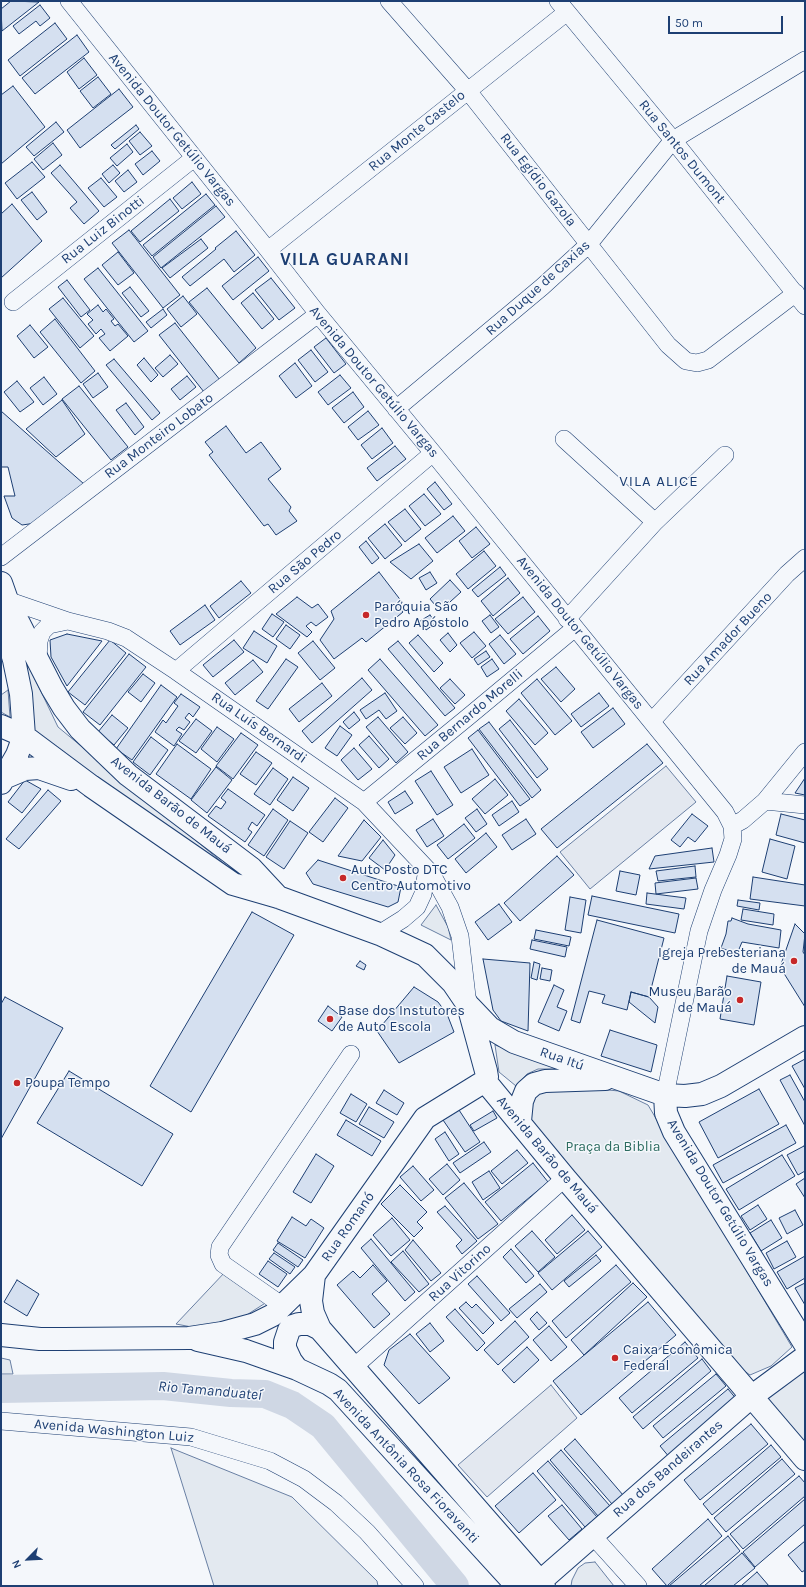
<!DOCTYPE html>
<html>
<head>
<meta charset="utf-8">
<style>
	body { margin:0 }
	#map { position:relative; width:806px; height:1587px; overflow:hidden; background:#f4f7fb; font-family:Karla,sans-serif }
	canvas { display:block }
	.frame { position:absolute; inset:0; border:2px solid #1d3f73; pointer-events:none }
	.north { position:absolute; left:8px; top:1539px; width:40px; height:40px; -webkit-text-stroke:3px #f4f7fb; paint-order:stroke; rotate:246deg; font-size:11px; font-weight:700; line-height:16px; text-align:center; color:#1d3f73 }
	.north::after { content:''; display:block; margin:auto; width:14px; height:18px; background:#1d3f73; clip-path:polygon(50% 0,100% 100%,50% 72%,0 100%) }
	.scale { position:absolute; left:668px; top:16px; width:115px; height:18px; box-sizing:border-box; border:2px solid #1d3f73; border-top:0; padding-left:5px; font-size:12px; line-height:14px; white-space:nowrap; color:#1d3f73; -webkit-text-stroke:3px #f4f7fb; paint-order:stroke }
</style>
</head>
<body>
<div id="map">
<canvas width="806" height="1587"></canvas>
<div class="frame"></div>
<div class="north">N</div>
<div class="scale">50 m</div>
</div>
<script>
const ctx = document.querySelector('canvas').getContext('2d');
ctx.lineJoin = 'round';
function fill(path, color) { ctx.fillStyle = color; ctx.fill(path, 'evenodd'); }
const toPath = rows => new Path2D(rows.map(r => 'M' + r).join(''));
function stroke(path, color, width, dash) { ctx.strokeStyle = color; ctx.lineWidth = width; ctx.lineCap = dash ? 'butt' : 'round'; ctx.setLineDash(dash || []); ctx.stroke(path); }
function drawText(font, color, halo, rows, align = 'center') {
  ctx.font = font + ' Karla,sans-serif'; ctx.lineWidth = 3; ctx.setLineDash([]); ctx.textBaseline = 'middle'; ctx.strokeStyle = halo; ctx.fillStyle = color; for (const [text, x, y, turn = 0] of rows) {
    ctx.save(); ctx.translate(x, y); ctx.rotate((+turn || 0) * Math.PI / 180); ctx.textAlign = isNaN(turn) ? turn : align; if (halo) ctx.strokeText(text, 0, 0); ctx.fillText(text, 0, 0); ctx.restore();
  }
}
const green = toPath([
	[25,658,58,727,228,867,30,736,25,658],
	[8,690,10,717,1,712,1,695,8,690],
	[436,905,448,927,451,940,421,925,436,905],
	[495,1045,564,1069,538,1069,527,1074,516,1086,499,1072,495,1045],
	[575,1087,619,1091,648,1105,792,1347,771,1366,750,1375,709,1346,531,1127,529,1104,535,1096,544,1090,575,1087],
	[226,1271,267,1302,245,1316,197,1328,176,1324,226,1271],
	[1,1358,10,1360,13,1374,1,1374,1,1358],
	[805,1366,805,1450,762,1398,805,1366],
	[171,1448,292,1497,377,1581,378,1586,214,1586,171,1448],
	[595,1562,614,1586,571,1586,572,1580,578,1568,585,1563,595,1562]
]);
fill(green, '#e3e9f0');
stroke(green, '#687fa3', 1);
const parking = toPath([
	[666,766,696,802,590,889,560,852,666,766],
	[551,1385,577,1418,487,1497,458,1465,551,1385]
]);
fill(parking, '#e3e8f0');
stroke(parking, '#687fa3', 1);
stroke(toPath([
	[1,1389,163,1386,231,1393,265,1394,292,1405,323,1426,455,1586]
]), '#cfd7e4', 28);
const building = toPath([
	[11,1,39,2,2,31,1,9,11,1],
	[40,5,50,18,40,26,36,21,19,34,13,26,40,5],
	[55,23,67,39,20,76,8,60,55,23],
	[77,35,89,52,35,94,22,78,77,35],
	[84,58,97,75,79,89,67,72,84,58],
	[98,77,111,94,93,108,80,91,98,77],
	[13,86,45,127,1,164,1,95,13,86],
	[119,89,133,107,80,148,67,130,119,89],
	[56,122,64,132,34,156,26,147,56,122],
	[136,125,139,129,115,149,111,145,136,125],
	[140,132,152,146,140,155,129,141,140,132],
	[53,143,62,155,43,170,34,159,53,143],
	[127,144,133,152,117,166,110,158,127,144],
	[152,151,160,161,143,175,135,164,152,151],
	[32,162,45,177,17,199,5,183,32,162],
	[60,165,99,211,84,224,70,208,77,202,51,173,60,165],
	[113,165,120,173,109,183,102,174,113,165],
	[128,170,137,182,124,192,115,181,128,170],
	[101,178,117,197,104,207,88,188,101,178],
	[192,182,201,194,182,209,173,198,192,182],
	[32,192,47,212,37,220,21,200,32,192],
	[206,194,215,205,152,256,143,245,206,194],
	[170,199,179,211,140,242,131,231,170,199],
	[12,204,42,241,1,278,1,214,12,204],
	[216,206,225,217,161,268,153,257,216,206],
	[129,230,180,295,163,308,112,243,129,230],
	[236,231,255,255,234,272,224,259,190,286,182,277,216,249,215,248,236,231],
	[201,239,208,248,170,278,162,268,201,239],
	[118,252,134,273,118,285,102,265,118,252],
	[258,257,269,271,233,300,222,286,258,257],
	[98,268,148,331,134,342,84,279,98,268],
	[271,278,295,308,279,320,255,290,271,278],
	[67,280,90,310,81,317,58,287,67,280],
	[130,287,149,311,141,317,122,293,130,287],
	[207,288,256,348,239,363,189,302,207,288],
	[253,293,274,319,262,329,241,303,253,293],
	[183,296,197,314,181,327,167,309,183,296],
	[63,298,94,336,80,348,49,309,63,298],
	[98,305,103,312,106,309,114,319,111,321,115,326,118,324,128,336,110,351,99,338,105,334,101,329,96,334,88,324,93,320,87,314,98,305],
	[163,309,167,315,151,328,146,322,163,309],
	[55,319,95,371,81,383,40,332,55,319],
	[175,323,220,380,204,392,159,335,175,323],
	[30,325,48,347,34,358,17,336,30,325],
	[326,338,346,364,334,373,314,347,326,338],
	[311,350,328,372,315,382,298,360,311,350],
	[170,355,178,364,163,377,155,368,170,355],
	[144,358,158,375,151,382,137,365,144,358],
	[114,359,160,413,152,420,106,365,114,359],
	[295,363,312,386,296,398,279,376,295,363],
	[98,373,108,387,93,398,83,384,98,373],
	[340,375,351,388,328,405,318,392,340,375],
	[187,376,196,387,180,400,171,389,187,376],
	[44,377,57,394,43,405,30,388,44,377],
	[17,381,34,402,20,412,4,392,17,381],
	[79,386,128,447,111,460,62,399,79,386],
	[353,392,364,407,344,423,332,408,353,392],
	[62,400,85,434,56,457,26,429,62,400],
	[126,403,144,427,135,435,116,410,126,403],
	[1,411,84,484,36,523,22,525,12,518,4,496,15,496,8,467,1,467,1,411],
	[368,411,379,425,358,440,348,427,368,411],
	[226,426,246,453,261,442,281,469,268,479,291,507,289,511,297,521,276,535,268,524,264,526,209,455,213,452,205,442,226,426],
	[382,428,393,443,372,459,361,445,382,428],
	[395,446,406,459,377,481,367,468,395,446],
	[435,482,452,504,444,510,427,489,435,482],
	[424,494,441,514,425,526,409,506,424,494],
	[405,509,421,529,405,542,388,522,405,509],
	[453,516,465,531,437,553,425,538,453,516],
	[385,524,402,545,385,559,368,538,385,524],
	[476,527,490,544,472,558,459,541,476,527],
	[366,541,379,558,372,564,359,547,366,541],
	[419,544,433,561,411,579,390,562,419,544],
	[484,551,496,566,468,589,456,574,484,551],
	[500,567,506,575,478,597,472,590,500,567],
	[379,572,402,602,400,608,403,612,366,642,362,638,334,659,320,640,334,619,331,611,379,572],
	[430,572,437,583,426,590,419,578,430,572],
	[508,578,520,593,493,616,481,601,508,578],
	[450,580,461,592,440,611,430,599,450,580],
	[241,581,251,593,219,618,210,606,241,581],
	[297,597,312,608,318,604,328,617,316,626,311,622,306,626,312,632,307,637,276,614,297,597],
	[523,597,535,612,508,634,495,619,523,597],
	[205,605,215,620,180,645,170,631,205,605],
	[272,614,284,622,273,637,262,629,272,614],
	[430,615,436,623,426,630,420,621,430,615],
	[490,615,499,627,491,633,482,621,490,615],
	[538,616,550,631,523,654,510,639,538,616],
	[286,625,300,635,290,649,276,639,286,625],
	[254,631,277,646,267,663,243,648,254,631],
	[474,632,486,646,472,658,460,643,474,632],
	[448,633,457,645,450,652,440,640,448,633],
	[67,634,102,641,67,686,51,657,50,640,67,634],
	[418,635,443,663,434,672,409,643,418,635],
	[500,635,516,654,504,664,489,644,500,635],
	[110,640,126,653,85,705,68,692,110,640],
	[234,640,244,652,213,677,203,665,234,640],
	[313,641,335,668,320,680,298,653,313,641],
	[398,641,455,708,445,716,388,649,398,641],
	[486,651,490,657,478,665,474,659,486,651],
	[129,654,146,667,100,725,83,712,129,654],
	[286,659,298,667,268,709,256,701,286,659],
	[380,659,438,725,425,736,368,670,380,659],
	[492,659,499,669,487,677,481,667,492,659],
	[253,660,263,672,235,695,225,683,253,660],
	[556,667,575,689,561,702,541,679,556,667],
	[143,674,155,683,141,702,128,692,143,674],
	[362,678,372,690,312,743,302,731,362,678],
	[450,679,465,695,455,704,440,688,450,679],
	[537,679,572,721,555,735,521,693,537,679],
	[322,683,332,696,299,722,289,709,322,683],
	[161,685,177,697,132,760,116,749,161,685],
	[385,693,397,711,386,719,379,710,366,719,360,710,385,693],
	[599,693,609,706,581,727,571,714,599,693],
	[181,694,200,707,193,717,189,713,185,718,190,722,184,730,179,727,176,730,182,734,174,746,155,732,163,720,166,723,178,706,174,703,181,694],
	[519,699,548,733,535,745,506,711,519,699],
	[613,708,625,724,593,748,581,732,613,708],
	[354,712,360,720,349,729,343,722,354,712],
	[112,715,128,728,114,745,98,732,112,715],
	[378,717,408,752,396,763,366,727,378,717],
	[403,717,417,733,405,744,390,728,403,717],
	[196,719,212,731,196,753,179,741,196,719],
	[510,720,548,769,537,778,499,729,510,720],
	[489,722,541,790,532,798,479,729,489,722],
	[340,726,352,735,337,756,325,748,340,726],
	[217,727,234,739,217,762,201,749,217,727],
	[478,730,530,799,520,806,468,738,478,730],
	[241,733,258,745,233,779,216,766,241,733],
	[369,736,389,759,379,768,359,745,369,736],
	[151,737,168,750,150,775,133,762,151,737],
	[177,744,211,769,191,799,156,774,177,744],
	[647,744,663,763,557,848,541,829,647,744],
	[354,748,372,769,358,780,341,760,354,748],
	[472,749,489,775,461,793,444,767,472,749],
	[256,752,272,763,256,785,240,774,256,752],
	[216,767,232,780,207,813,191,800,216,767],
	[273,768,288,779,270,805,254,794,273,768],
	[431,771,453,805,437,815,415,781,431,771],
	[293,777,309,788,293,811,277,800,293,777],
	[805,778,805,795,795,793,805,778],
	[495,779,508,795,485,814,472,799,495,779],
	[25,780,41,789,22,813,8,802,25,780],
	[228,789,265,815,257,826,252,822,248,829,252,832,245,842,208,816,216,806,221,809,226,802,221,798,228,789],
	[48,790,61,801,19,849,6,839,48,790],
	[405,791,413,803,395,814,388,802,405,791],
	[335,798,348,808,323,842,309,832,335,798],
	[512,801,519,812,499,826,492,815,512,801],
	[273,809,288,820,264,856,248,845,273,809],
	[477,809,487,824,476,832,465,818,477,809],
	[692,814,708,826,695,842,688,837,680,847,671,840,692,814],
	[781,814,805,820,805,843,776,835,781,814],
	[433,819,444,836,427,847,416,830,433,819],
	[526,819,536,834,512,850,502,835,526,819],
	[364,820,381,837,362,861,338,856,364,820],
	[290,821,308,833,284,869,266,857,290,821],
	[464,824,475,838,448,859,437,845,464,824],
	[486,833,497,847,466,873,455,859,486,833],
	[770,839,795,846,787,879,762,872,770,839],
	[383,840,395,855,385,870,369,858,383,840],
	[712,848,714,862,649,869,655,856,712,848],
	[557,856,574,875,520,921,504,903,557,856],
	[318,860,401,887,398,902,388,907,313,884,306,873,318,860],
	[695,866,696,877,658,881,656,871,695,866],
	[620,871,640,875,636,895,616,891,620,871],
	[753,877,805,885,805,906,750,899,753,877],
	[696,878,698,889,656,894,655,883,696,878],
	[647,893,686,898,684,909,646,904,647,893],
	[592,896,679,914,675,933,588,915,592,896],
	[570,897,586,900,581,933,565,930,570,897],
	[738,900,760,903,759,910,737,906,738,900],
	[499,904,512,922,488,940,475,922,499,904],
	[743,909,774,914,773,925,741,920,743,909],
	[252,912,294,935,191,1112,150,1086,252,912],
	[732,918,748,924,781,930,779,948,742,942,737,954,721,948,726,934,728,921,731,921,732,918],
	[597,920,664,938,649,997,631,992,627,1010,602,1003,605,995,589,991,580,1023,571,1020,597,920],
	[795,924,805,934,803,952,805,955,805,1007,780,967,795,924],
	[536,930,571,937,569,946,534,939,536,930],
	[532,940,567,947,565,957,530,949,532,940],
	[483,959,530,963,528,1031,501,1021,493,1010,483,959],
	[360,961,366,965,364,970,356,966,360,961],
	[534,962,540,964,537,980,531,978,534,962],
	[542,968,552,970,550,981,540,979,542,968],
	[727,976,761,982,754,1025,720,1019,727,976],
	[554,985,564,990,557,1007,567,1011,559,1031,538,1022,554,985],
	[414,987,438,1002,447,1014,454,1032,399,1063,377,1031,414,987],
	[631,992,649,997,658,1007,655,1023,629,1002,631,992],
	[5,997,63,1028,1,1139,1,1004,5,997],
	[328,1006,342,1017,332,1031,318,1021,328,1006],
	[610,1030,657,1045,651,1072,601,1056,610,1030],
	[805,1059,805,1089,792,1066,805,1059],
	[69,1071,173,1134,142,1186,37,1123,69,1071],
	[790,1075,805,1102,805,1126,780,1080,790,1075],
	[759,1089,779,1124,718,1158,699,1122,759,1089],
	[384,1090,404,1103,397,1115,376,1103,384,1090],
	[351,1094,367,1104,356,1122,340,1113,351,1094],
	[369,1107,394,1122,384,1138,359,1124,369,1107],
	[459,1110,480,1142,465,1152,443,1120,459,1110],
	[493,1111,497,1118,474,1131,470,1125,493,1111],
	[346,1120,381,1141,372,1156,337,1135,346,1120],
	[786,1125,796,1143,723,1183,713,1165,786,1125],
	[445,1132,459,1154,449,1161,435,1139,445,1132],
	[484,1142,491,1152,460,1173,453,1163,484,1142],
	[804,1146,805,1149,805,1171,798,1175,787,1155,804,1146],
	[517,1150,528,1163,502,1184,491,1171,517,1150],
	[316,1154,334,1166,311,1203,293,1192,316,1154],
	[782,1155,795,1176,739,1210,726,1189,782,1155],
	[533,1163,548,1182,501,1221,485,1202,533,1163],
	[447,1164,460,1180,443,1195,429,1179,447,1164],
	[413,1166,434,1190,421,1201,400,1177,413,1166],
	[489,1171,500,1188,483,1200,472,1182,489,1171],
	[805,1178,805,1198,796,1184,805,1178],
	[464,1183,498,1224,478,1239,445,1198,464,1183],
	[400,1185,427,1212,417,1222,423,1228,414,1237,381,1204,400,1185],
	[758,1205,767,1219,750,1230,741,1216,758,1205],
	[445,1206,477,1241,462,1254,456,1246,462,1240,437,1212,445,1206],
	[795,1210,803,1225,787,1234,779,1218,795,1210],
	[572,1215,585,1230,557,1254,545,1240,572,1215],
	[292,1217,306,1226,311,1219,324,1228,305,1258,277,1241,292,1217],
	[392,1218,410,1240,391,1256,373,1235,392,1218],
	[771,1220,782,1238,761,1251,750,1233,771,1220],
	[532,1231,555,1257,538,1272,515,1246,532,1231],
	[588,1231,602,1247,552,1290,538,1273,588,1231],
	[371,1239,415,1292,405,1301,361,1248,371,1239],
	[413,1240,441,1273,431,1281,405,1250,413,1240],
	[787,1241,796,1257,774,1269,766,1253,787,1241],
	[278,1243,303,1260,298,1267,273,1250,278,1243],
	[511,1249,534,1276,526,1283,503,1257,511,1249],
	[403,1251,429,1284,419,1292,391,1262,403,1251],
	[274,1253,295,1267,290,1274,269,1259,274,1253],
	[596,1255,601,1261,569,1287,564,1281,596,1255],
	[805,1256,805,1278,787,1289,777,1272,805,1256],
	[268,1261,287,1274,278,1287,259,1274,268,1261],
	[373,1265,387,1281,372,1294,390,1314,374,1328,337,1285,353,1271,360,1278,373,1265],
	[616,1265,631,1282,566,1338,552,1321,616,1265],
	[477,1276,510,1313,501,1321,468,1284,477,1276],
	[17,1280,39,1294,27,1316,4,1302,17,1280],
	[633,1283,647,1297,584,1355,571,1340,633,1283],
	[805,1283,805,1305,795,1288,805,1283],
	[540,1284,547,1292,517,1318,509,1309,540,1284],
	[466,1302,472,1308,476,1304,494,1323,483,1334,459,1308,466,1302],
	[648,1302,676,1335,581,1415,553,1381,648,1302],
	[455,1309,485,1343,477,1351,446,1317,455,1309],
	[537,1312,547,1323,539,1330,530,1319,537,1312],
	[515,1321,529,1337,498,1365,484,1350,515,1321],
	[430,1323,444,1341,430,1352,416,1334,430,1323],
	[549,1326,567,1347,551,1361,533,1340,549,1326],
	[410,1334,450,1378,419,1404,384,1365,389,1350,410,1334],
	[685,1342,698,1358,632,1413,619,1398,685,1342],
	[527,1347,539,1360,514,1383,502,1370,527,1347],
	[702,1359,711,1371,643,1429,633,1417,702,1359],
	[716,1374,726,1386,663,1438,653,1426,716,1374],
	[728,1389,738,1401,670,1458,660,1446,728,1389],
	[751,1424,768,1444,700,1500,684,1480,751,1424],
	[575,1439,623,1495,612,1504,564,1449,575,1439],
	[771,1445,781,1457,712,1515,703,1504,771,1445],
	[561,1450,610,1506,598,1516,550,1460,561,1450],
	[782,1459,795,1474,726,1532,714,1518,782,1459],
	[548,1461,597,1517,585,1527,537,1471,548,1461],
	[533,1473,556,1500,519,1533,495,1506,533,1473],
	[799,1476,805,1483,805,1496,743,1549,730,1534,799,1476],
	[805,1499,805,1524,755,1567,743,1552,805,1499],
	[562,1505,582,1529,569,1540,548,1516,562,1505],
	[708,1519,722,1536,667,1586,652,1569,708,1519],
	[728,1536,740,1551,699,1586,669,1586,728,1536],
	[805,1541,805,1570,802,1572,788,1555,805,1541],
	[742,1553,755,1568,733,1586,704,1586,742,1553],
	[757,1572,769,1586,741,1586,757,1572]
]);
fill(building, '#d5e0f0');
stroke(building, '#1d3f73', 1);
const minor = toPath([
	[69,1,268,250,318,314,433,453,725,812,732,826,733,839,728,855,713,890,699,931,665,1095],
	[389,1,468,91,668,345,686,361,697,363,708,360,796,293],
	[558,1,673,140,805,306],
	[268,250,567,12],
	[13,302,194,158],
	[396,409,542,287,588,245,673,140,805,60],
	[564,439,655,522],
	[1,557,318,314],
	[7,600,68,621,108,631,126,638,176,671,364,802,427,869,434,878,450,907,460,936,468,1005],
	[567,619,655,522,725,455],
	[38,659,39,641,42,632,49,625,68,621],
	[176,671,433,453],
	[652,721,787,574,805,558],
	[765,801,805,805],
	[364,802,468,717,575,628],
	[732,826,743,820,765,801,805,752],
	[379,934,403,919,417,907,423,894,427,869],
	[283,1306,223,1264,219,1255,220,1247,351,1054],
	[354,1367,565,1178],
	[1,1421,191,1437,270,1461,304,1479,336,1503,367,1532,415,1586],
	[592,1535,638,1586]
]);
const major = toPath([
	[1,583,7,600,52,688,64,708,80,729,128,775,251,868,278,897],
	[1,615,14,660,21,694,24,736,17,755,1,783],
	[1,726,24,736,91,786,233,884,278,897,382,935,425,955,453,983,468,1005,486,1071,487,1077,485,1081],
	[6,777,25,769,39,768,71,779],
	[470,1007,490,1028,514,1042,665,1095,685,1096,702,1094,721,1086,805,1037],
	[485,1081,565,1178,805,1459],
	[665,1095,666,1113,674,1132,805,1344],
	[520,1121,522,1101,526,1091,534,1084,545,1081,605,1079],
	[314,1275,311,1301,313,1313,320,1329,544,1586],
	[1,1335,40,1339,64,1339,189,1338,222,1333,255,1324,273,1315,314,1275,425,1118,485,1081],
	[198,1340,246,1351,297,1369,329,1384,338,1390,517,1586],
	[297,1369,291,1361,285,1348,285,1342,289,1330,293,1326,299,1324,310,1324,320,1329],
	[535,1586,751,1397,805,1357]
]);
stroke(minor, '#1d3f73', 18);
stroke(major, '#1d3f73', 24);
stroke(minor, '#f4f7fb', 17);
stroke(major, '#f4f7fb', 22);
for (const [x, y, r, color] of [
	[366,615,4,"#c62828"],
	[343,878,4,"#c62828"],
	[794,961,4,"#c62828"],
	[740,1000,4,"#c62828"],
	[330,1019,4,"#c62828"],
	[17,1083,4,"#c62828"],
	[615,1358,4,"#c62828"]
]) { const dot = new Path2D(); dot.arc(x, y, r, 0, 2 * Math.PI); ctx.fillStyle = color; ctx.fill(dot); stroke(dot, '#f4f7fb', 1.5); }
drawText('14px', '#1d3f73', '#f4f7fb', [
	["Avenida Doutor Getúlio Vargas",172,130,51],
	["Rua Monte Castelo",417,131,-39],
	["Rua Santos Dumont",682,152,51],
	["Rua Egídio Gazola",538,180,52],
	["Rua Luiz Binotti",103,230,-38],
	["Rua Duque de Caxias",538,288,-42],
	["Avenida Doutor Getúlio Vargas",374,382,50],
	["Rua Monteiro Lobato",159,436,-37],
	["Rua São Pedro",305,562,-40],
	["Avenida Doutor Getúlio Vargas",580,633,51],
	["Rua Amador Bueno",728,639,-47],
	["Rua Bernardo Morelli",470,715,-40],
	["Rua Luís Bernardi",259,728,35],
	["Avenida Barão de Mauá",171,805,38],
	["Rua Itú",562,1059,19],
	["Avenida Barão de Mauá",547,1155,50],
	["Avenida Doutor Getúlio Vargas",720,1203,59],
	["Rua Romanó",348,1227,-55],
	["Rua Vitorino",460,1273,-42],
	["Avenida Washington Luiz",114,1431,5],
	["Avenida Antônia Rosa Fioravanti",406,1466,47],
	["Rua dos Bandeirantes",668,1469,-41]
]);
drawText('14px', '#1d3f73', '#f4f7fb', [
	["Paróquia São",374,607],
	["Pedro Apóstolo",374,623],
	["Auto Posto DTC",351,870],
	["Centro Automotivo",351,886],
	["Igreja Prebesteriana",786,953,"right"],
	["de Mauá",786,969,"right"],
	["Museu Barão",732,992,"right"],
	["de Mauá",732,1008,"right"],
	["Base dos Instutores",338,1011],
	["de Auto Escola",338,1027],
	["Poupa Tempo",25,1083],
	["Caixa Econômica",623,1350],
	["Federal",623,1366]
], 'left');
drawText('14px', '#2c6c60', '#f4f7fb', [
	["Praça da Biblia",613,1147]
]);
ctx.letterSpacing = '1px';
drawText('15px', '#1d3f73', '#f4f7fb', [
	["VILA ALICE",659,482]
]);
ctx.letterSpacing = '0px';
drawText('italic 15px', '#1d3f73', '#f4f7fb', [
	["Rio Tamanduateí",210,1391,5]
]);
ctx.letterSpacing = '1px';
drawText('bold 18px', '#1d3f73', '#f4f7fb', [
	["VILA GUARANI",345,260]
]);
ctx.letterSpacing = '0px';
</script>
</body>
</html>
